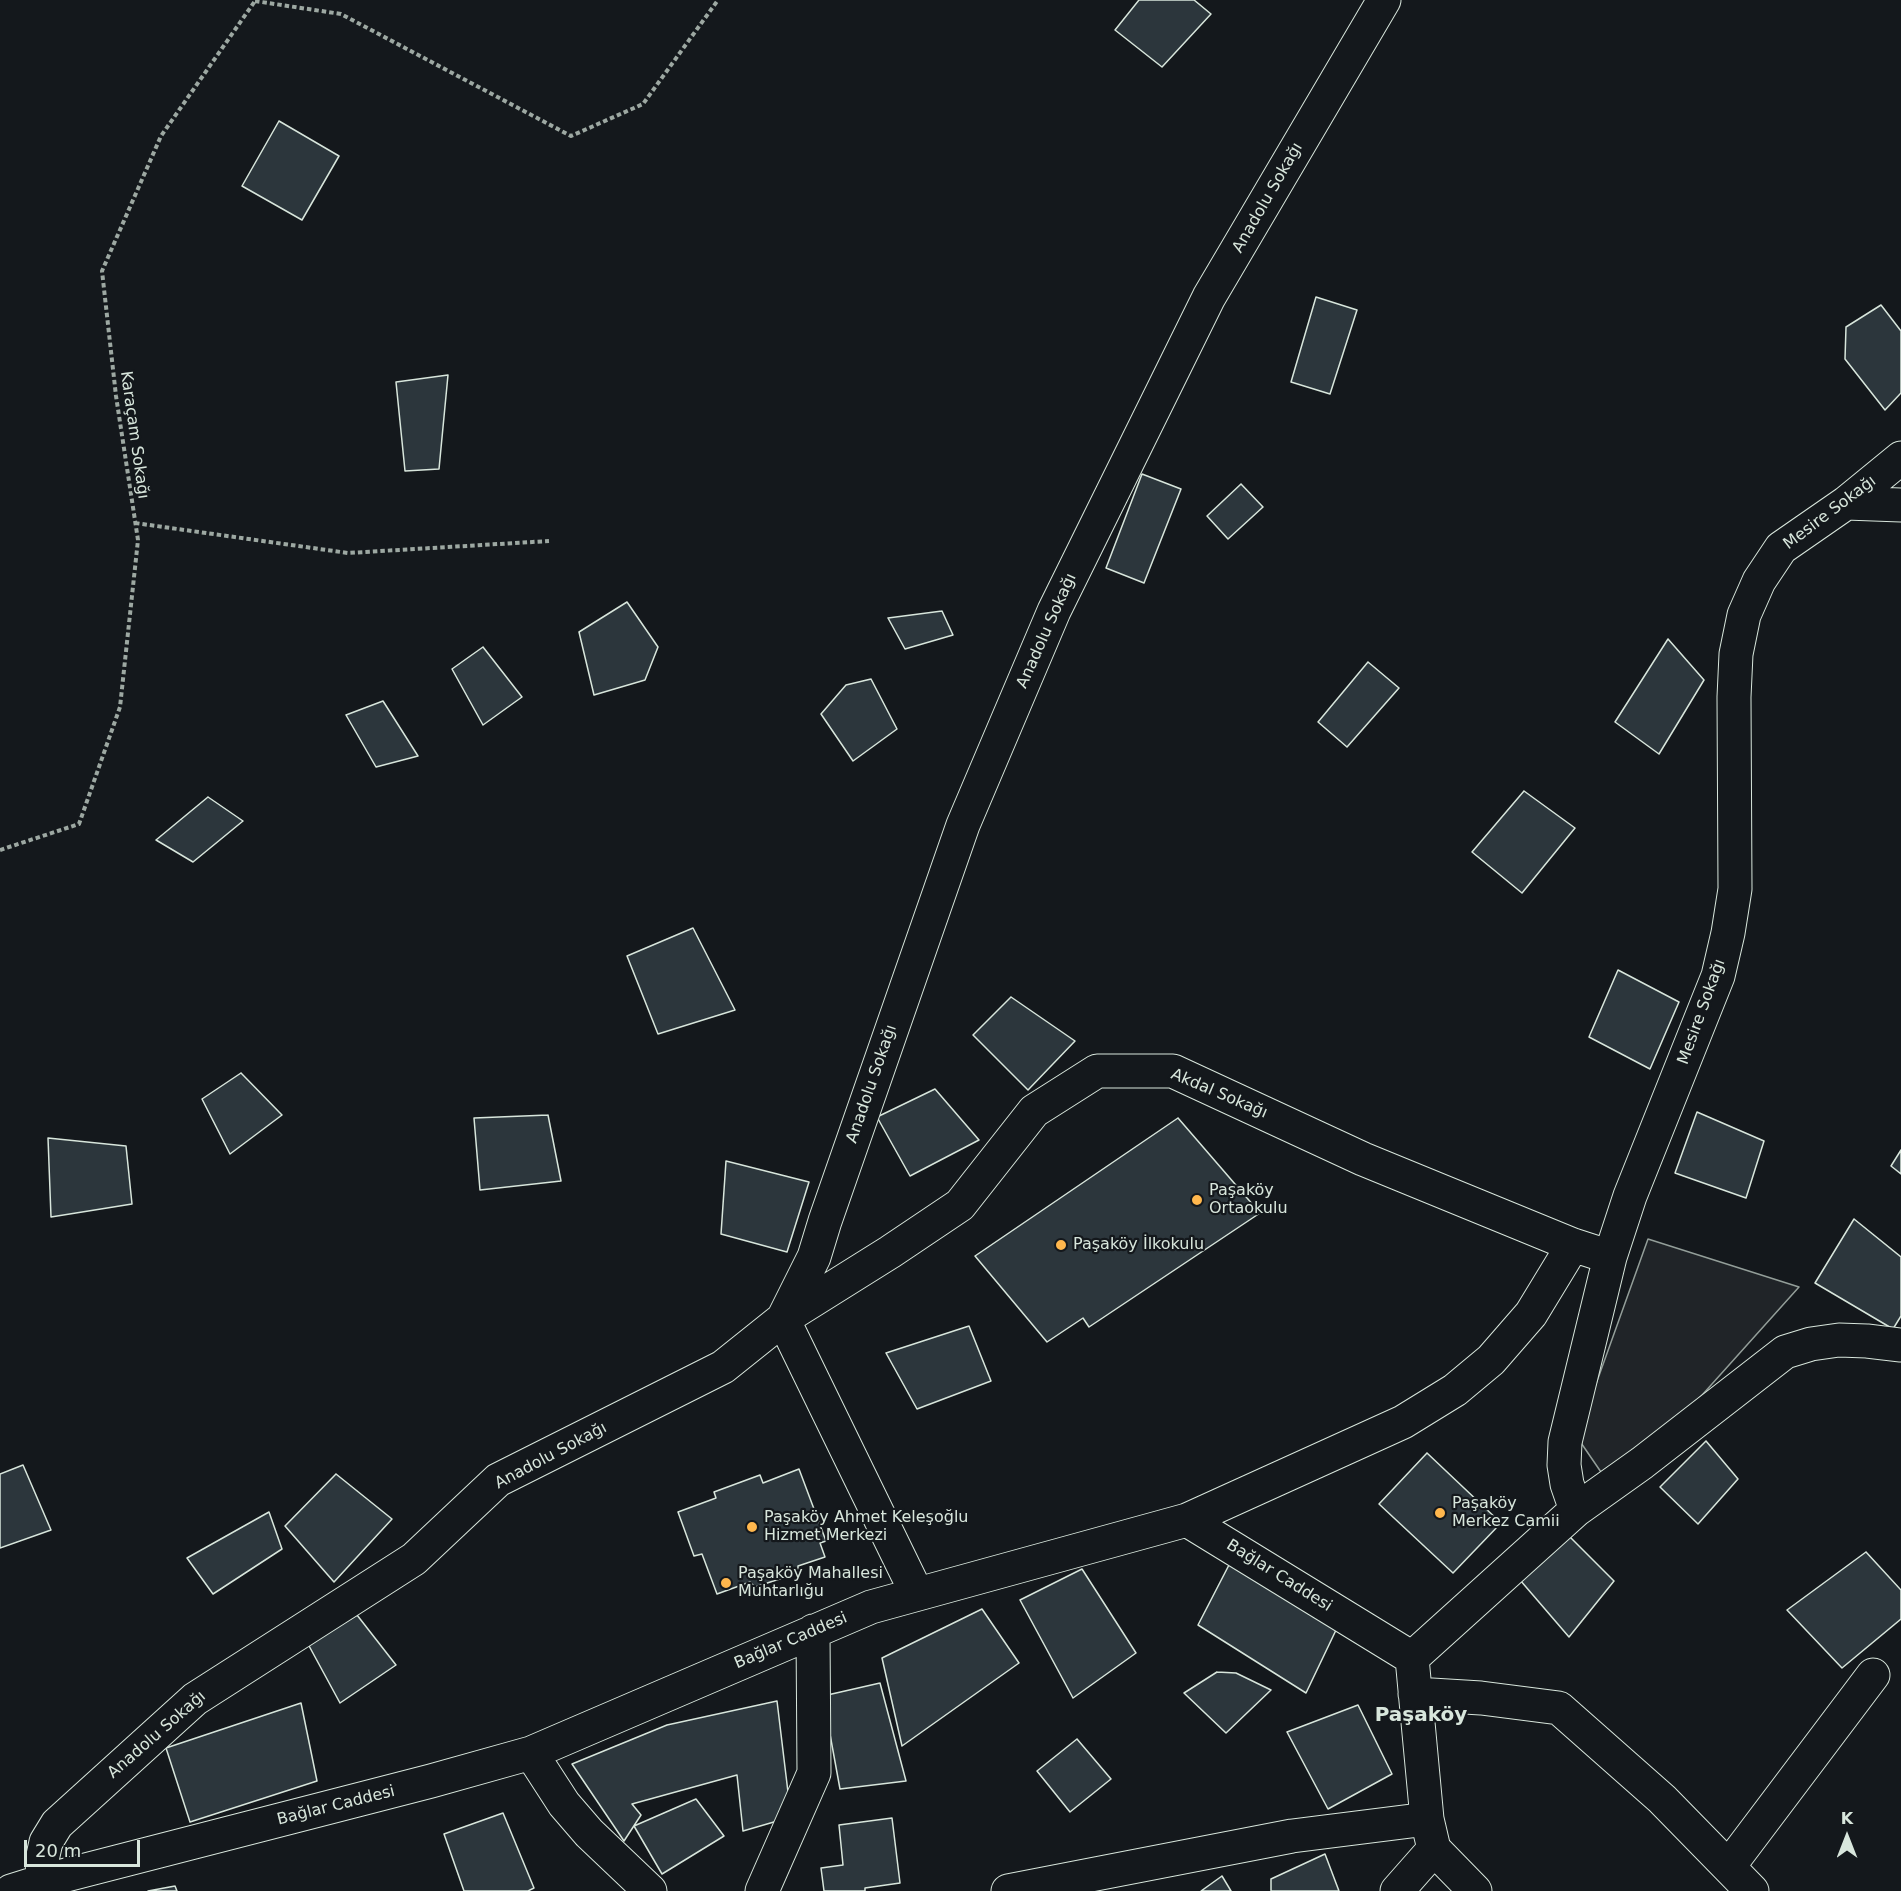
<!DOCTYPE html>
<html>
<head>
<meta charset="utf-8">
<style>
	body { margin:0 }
	#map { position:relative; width:1901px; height:1891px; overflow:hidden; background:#14181c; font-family:"DejaVu Sans",sans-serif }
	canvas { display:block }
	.north { position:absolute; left:1817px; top:1807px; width:60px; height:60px; -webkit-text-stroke:4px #14181c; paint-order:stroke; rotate:0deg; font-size:16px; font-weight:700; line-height:24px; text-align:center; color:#d8e6dc }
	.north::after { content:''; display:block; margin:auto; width:21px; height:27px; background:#d8e6dc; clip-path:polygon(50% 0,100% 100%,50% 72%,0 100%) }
	.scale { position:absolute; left:24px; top:1840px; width:116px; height:27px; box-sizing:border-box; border:3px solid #d8e6dc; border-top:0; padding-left:8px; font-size:18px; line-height:21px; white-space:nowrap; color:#d8e6dc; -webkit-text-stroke:4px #14181c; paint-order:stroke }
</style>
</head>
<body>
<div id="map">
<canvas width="1901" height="1891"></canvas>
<div class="north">K</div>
<div class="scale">20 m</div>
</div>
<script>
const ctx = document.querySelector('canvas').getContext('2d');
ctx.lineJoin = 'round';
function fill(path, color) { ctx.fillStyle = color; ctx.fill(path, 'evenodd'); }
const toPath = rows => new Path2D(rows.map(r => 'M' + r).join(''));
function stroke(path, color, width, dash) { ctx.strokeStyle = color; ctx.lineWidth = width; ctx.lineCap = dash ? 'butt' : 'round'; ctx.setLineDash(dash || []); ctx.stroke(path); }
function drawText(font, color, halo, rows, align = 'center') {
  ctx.font = font + ' "DejaVu Sans",sans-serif'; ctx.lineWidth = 4.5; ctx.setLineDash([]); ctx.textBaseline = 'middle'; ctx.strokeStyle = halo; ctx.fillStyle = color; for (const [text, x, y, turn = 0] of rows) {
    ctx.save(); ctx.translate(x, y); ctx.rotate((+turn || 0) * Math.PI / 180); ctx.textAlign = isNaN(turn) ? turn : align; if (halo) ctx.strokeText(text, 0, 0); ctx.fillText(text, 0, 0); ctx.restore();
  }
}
const green = toPath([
	[1648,1239,1799,1287,1677,1423,1603,1475,1577,1437,1648,1239]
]);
fill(green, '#202428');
stroke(green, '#939e99', 1.5);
const building = toPath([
	[1139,0,1194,0,1211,14,1162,67,1115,30,1139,0],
	[279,121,339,156,302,220,242,186,279,121],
	[1316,297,1357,310,1330,394,1291,382,1316,297],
	[1881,305,1901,331,1901,393,1885,410,1845,359,1846,327,1881,305],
	[448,375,439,469,405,471,396,382,448,375],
	[1142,474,1181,489,1144,583,1106,568,1142,474],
	[1241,484,1263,507,1228,539,1207,516,1241,484],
	[627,602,658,647,645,680,594,695,579,632,627,602],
	[942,611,953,635,905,649,888,618,942,611],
	[1668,639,1704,680,1659,754,1615,722,1668,639],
	[483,647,522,697,483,725,452,669,483,647],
	[1368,662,1399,688,1347,747,1318,722,1368,662],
	[871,679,897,729,853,761,821,714,846,685,871,679],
	[383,701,418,756,376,767,346,715,383,701],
	[1524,791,1575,828,1522,893,1472,852,1524,791],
	[208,797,243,821,193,862,156,840,208,797],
	[693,928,735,1010,658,1034,627,956,693,928],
	[1618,970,1679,1002,1650,1069,1589,1037,1618,970],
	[1011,997,1075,1041,1028,1090,973,1035,1011,997],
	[241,1073,282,1115,230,1154,202,1099,241,1073],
	[935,1089,979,1140,910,1176,877,1117,935,1089],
	[1697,1112,1764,1141,1746,1198,1675,1173,1697,1112],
	[548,1115,561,1181,480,1190,474,1118,548,1115],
	[1178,1118,1260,1213,1089,1327,1083,1318,1047,1342,975,1256,1178,1118],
	[48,1138,126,1146,132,1204,51,1217,48,1138],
	[1901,1150,1901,1174,1891,1166,1901,1150],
	[726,1161,809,1182,787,1252,721,1234,726,1161],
	[1854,1219,1901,1257,1901,1316,1893,1329,1815,1283,1854,1219],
	[969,1326,991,1381,917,1409,886,1353,969,1326],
	[1706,1441,1738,1479,1698,1524,1660,1487,1706,1441],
	[1427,1453,1501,1523,1453,1573,1379,1504,1427,1453],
	[23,1465,51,1530,0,1548,0,1474,23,1465],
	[799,1469,826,1541,820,1543,825,1557,798,1566,798,1573,755,1587,750,1582,717,1594,702,1554,694,1556,678,1512,716,1498,714,1492,760,1475,763,1483,799,1469],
	[336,1474,392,1519,334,1582,285,1526,336,1474],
	[269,1512,282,1549,213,1594,187,1558,269,1512],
	[1566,1533,1614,1581,1569,1637,1520,1580,1566,1533],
	[1866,1552,1901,1590,1901,1619,1842,1668,1787,1610,1866,1552],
	[1230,1563,1337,1628,1306,1693,1198,1625,1230,1563],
	[1082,1569,1136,1653,1073,1698,1020,1600,1082,1569],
	[982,1609,1019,1663,902,1746,882,1658,982,1609],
	[357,1615,396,1665,340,1703,308,1644,357,1615],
	[1217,1672,1236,1673,1271,1690,1226,1733,1184,1693,1217,1672],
	[880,1683,906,1781,840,1789,823,1696,880,1683],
	[777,1701,791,1817,743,1831,737,1775,632,1804,641,1815,624,1841,572,1764,667,1725,777,1701],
	[301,1703,317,1781,190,1822,166,1748,301,1703],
	[1358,1705,1392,1774,1328,1809,1287,1732,1358,1705],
	[1077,1739,1111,1779,1070,1812,1037,1771,1077,1739],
	[696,1799,724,1836,662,1874,634,1826,696,1799],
	[503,1813,534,1888,528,1891,464,1891,444,1834,503,1813],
	[892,1818,900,1883,865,1888,865,1891,824,1891,821,1868,843,1865,839,1825,892,1818],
	[1325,1854,1339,1891,1271,1891,1271,1879,1325,1854],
	[1222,1876,1231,1891,1201,1891,1222,1876],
	[175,1886,177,1891,148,1891,175,1886]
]);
fill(building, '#2c363c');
stroke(building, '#d8e6dc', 1.5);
const minor = toPath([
	[1846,503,1901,505],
	[1576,1510,1567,1484,1564,1465,1565,1442,1610,1257,1630,1196,1718,976,1728,933,1735,889,1734,697,1736,654,1744,615,1759,581,1781,548,1846,503,1901,458],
	[1187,1520,1403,1422,1455,1390,1491,1360,1531,1314,1573,1245],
	[917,1594,783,1319,890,1252,960,1205,1034,1111,1097,1071,1173,1071,1363,1159,1573,1245,1610,1257],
	[1412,1658,1576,1510,1642,1463,1785,1352,1811,1344,1839,1340,1867,1341,1901,1345],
	[1415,1694,1481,1698,1559,1708,1662,1799,1752,1891],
	[531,1753,564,1804,589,1833,650,1891],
	[1729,1866,1873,1675],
	[43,1881,42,1860,46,1842,57,1824,195,1699,414,1559,498,1480,723,1367,783,1319,814,1257,825,1221,963,825,1054,611,1209,297,1384,0],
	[11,1891,43,1881,431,1781,531,1753,871,1607,1187,1520,1412,1658,1427,1819,1434,1849,1475,1891],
	[762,1891,814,1773,813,1631],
	[1008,1891,1292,1836,1427,1819],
	[1397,1891,1434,1849]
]);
stroke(minor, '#d8e6dc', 35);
stroke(toPath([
	[255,1,341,14,571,136,643,104,718,0],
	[135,523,348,553,549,541],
	[0,850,79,824,120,707,138,540,116,396,102,271,161,136,255,1]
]), '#9da8a2', 4, [4.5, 3]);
stroke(minor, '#14181c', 33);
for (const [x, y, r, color] of [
	[1197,1200,6,"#ffb74d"],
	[1061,1245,6,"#ffb74d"],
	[1440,1513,6,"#ffb74d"],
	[752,1527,6,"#ffb74d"],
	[726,1583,6,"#ffb74d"]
]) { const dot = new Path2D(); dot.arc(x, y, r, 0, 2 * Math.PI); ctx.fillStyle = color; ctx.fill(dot); stroke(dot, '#14181c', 2); }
drawText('16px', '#d8e6dc', '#14181c', [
	["Anadolu Sokağı",1268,198,-60],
	["Karaçam Sokağı",134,435,82],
	["Mesire Sokağı",1830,513,-37],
	["Anadolu Sokağı",1047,631,-66],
	["Mesire Sokağı",1702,1012,-70],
	["Anadolu Sokağı",872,1084,-71],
	["Akdal Sokağı",1219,1094,23],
	["Anadolu Sokağı",551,1456,-28],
	["Bağlar Caddesi",1279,1576,32],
	["Bağlar Caddesi",791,1641,-23],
	["Anadolu Sokağı",157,1735,-41],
	["Bağlar Caddesi",336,1806,-14]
]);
drawText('16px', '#d8e6dc', '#14181c', [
	["Paşaköy",1209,1191],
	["Ortaokulu",1209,1209],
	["Paşaköy İlkokulu",1073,1245],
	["Paşaköy",1452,1504],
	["Merkez Camii",1452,1522],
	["Paşaköy Ahmet Keleşoğlu",764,1518],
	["Hizmet Merkezi",764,1536],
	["Paşaköy Mahallesi",738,1574],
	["Muhtarlığu",738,1592]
], 'left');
drawText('bold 20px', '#d8e6dc', '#14181c', [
	["Paşaköy",1421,1716]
]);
</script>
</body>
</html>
